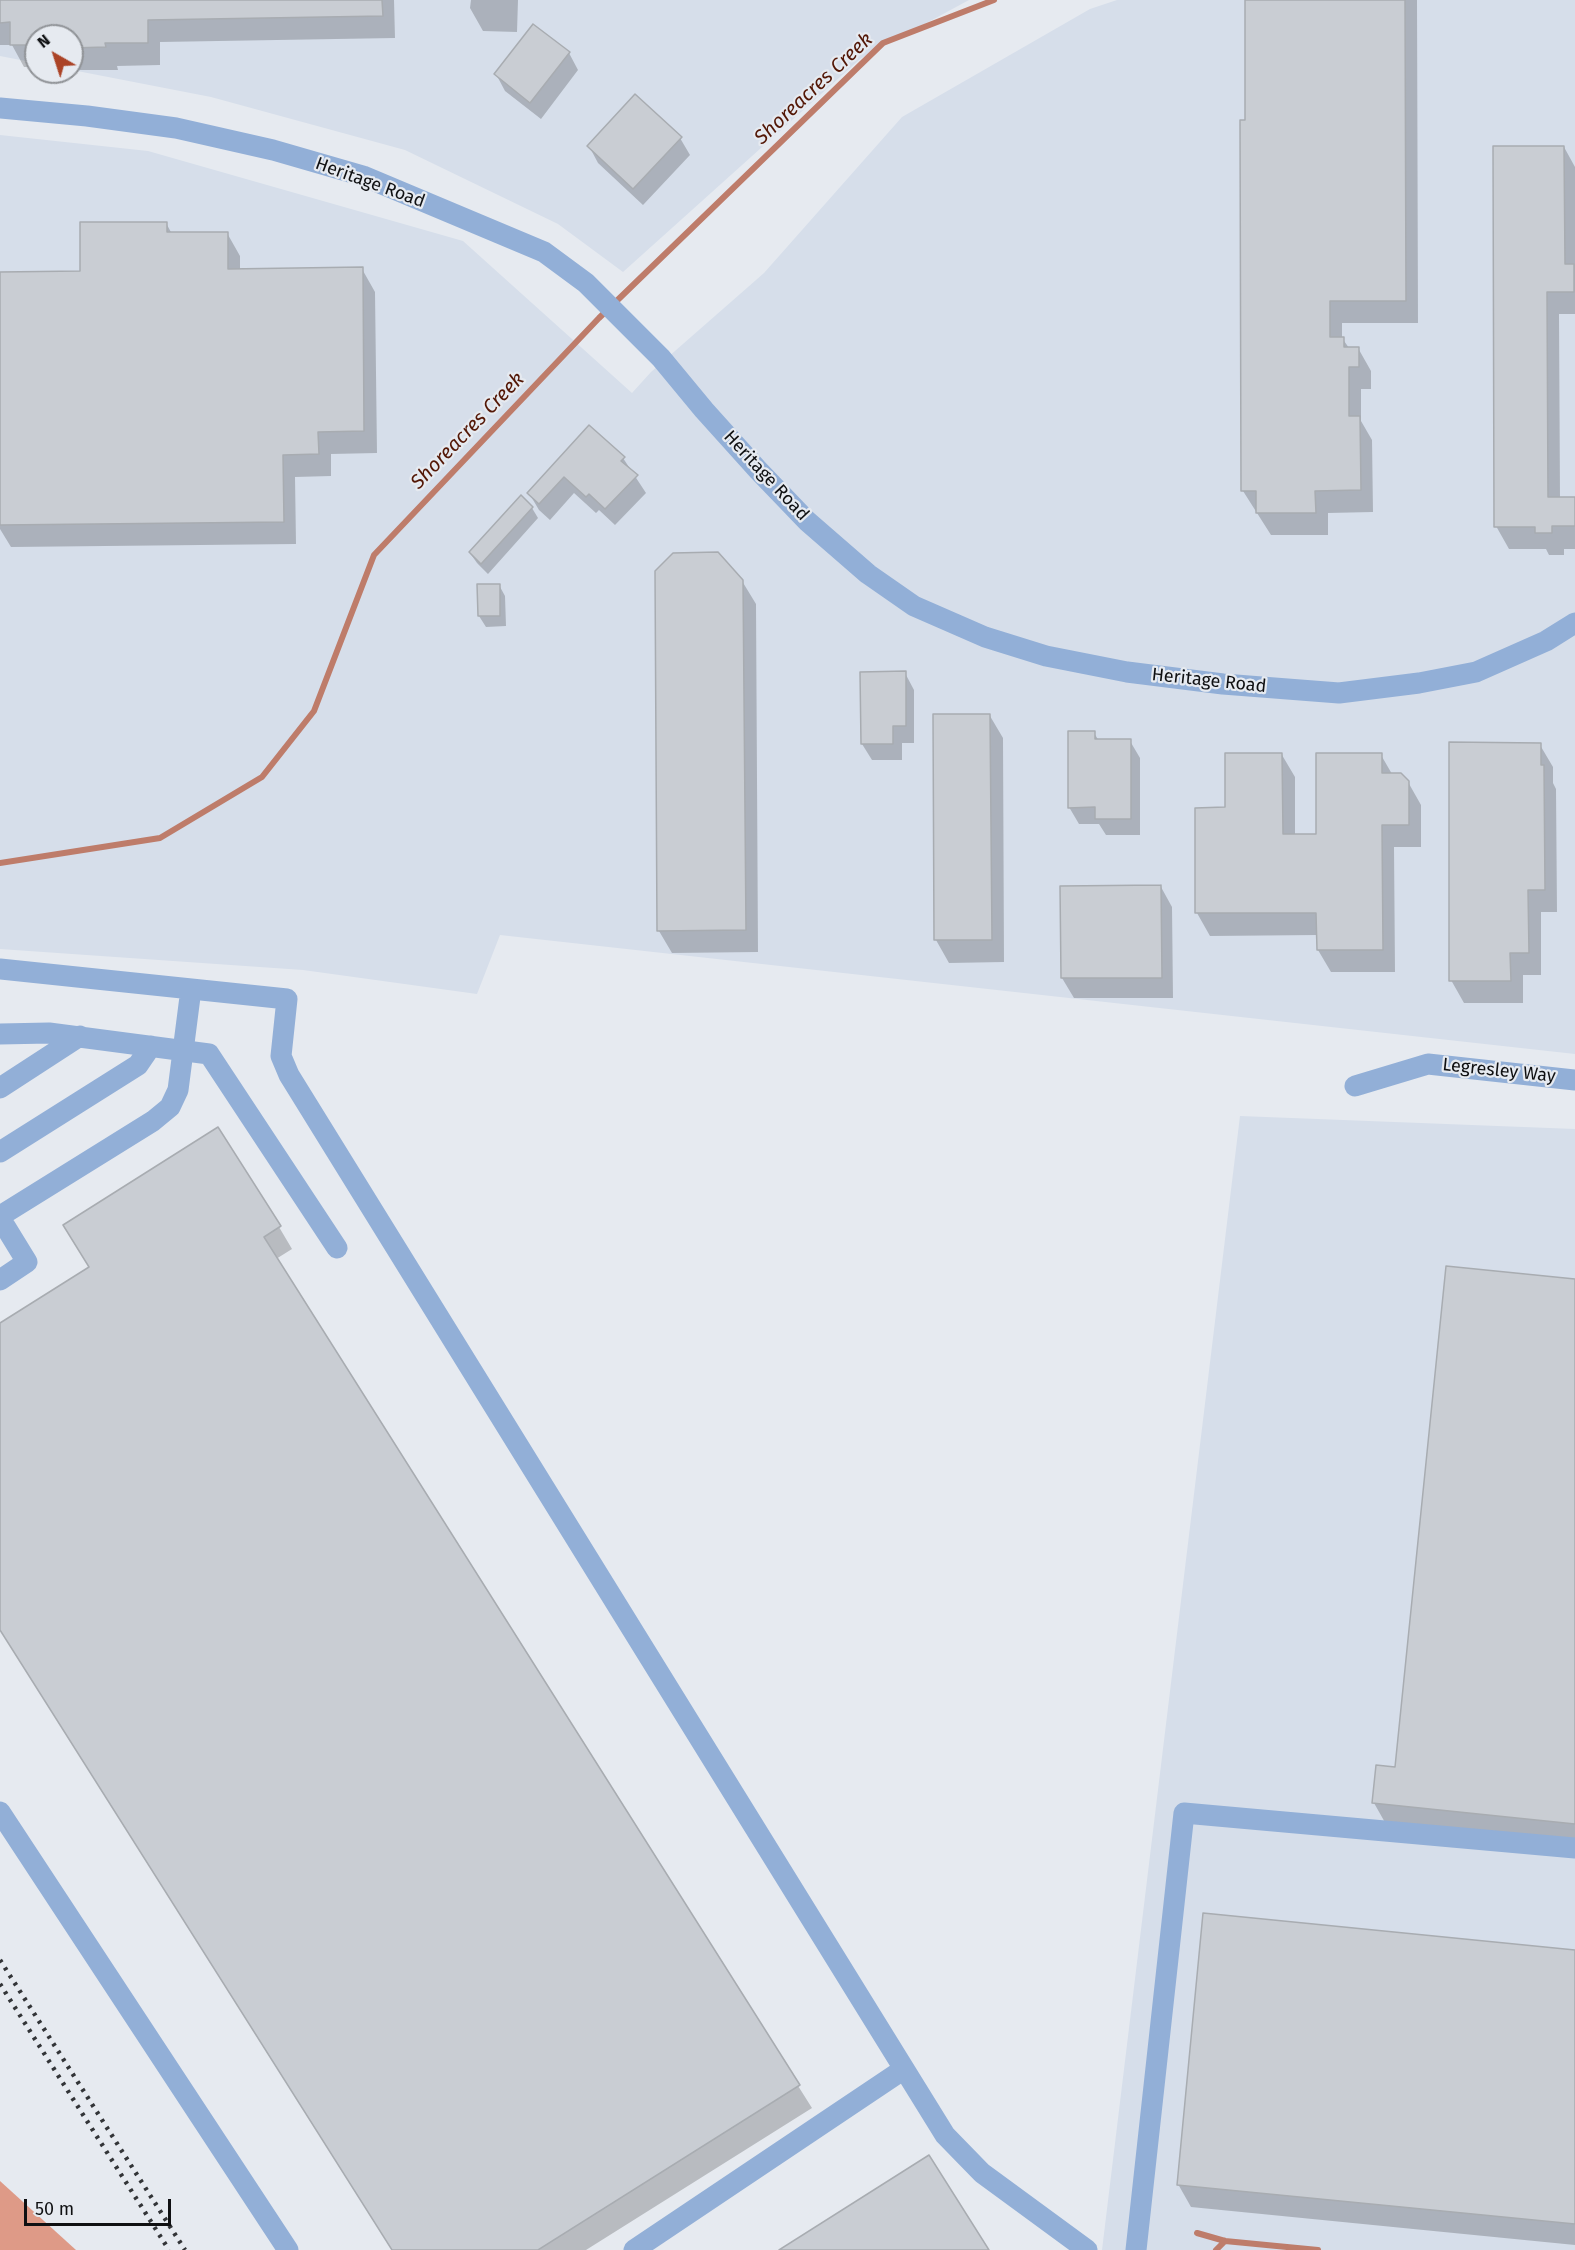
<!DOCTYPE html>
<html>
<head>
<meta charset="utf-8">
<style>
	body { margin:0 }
	#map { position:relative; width:1575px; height:2250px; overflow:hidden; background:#e6eaf0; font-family:"Fira Sans",sans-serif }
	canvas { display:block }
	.north { position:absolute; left:24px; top:24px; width:60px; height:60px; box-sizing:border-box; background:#e6eaf0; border:2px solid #909397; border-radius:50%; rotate:321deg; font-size:16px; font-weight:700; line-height:24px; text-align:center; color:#0f1012 }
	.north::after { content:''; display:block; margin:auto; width:21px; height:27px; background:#ab4326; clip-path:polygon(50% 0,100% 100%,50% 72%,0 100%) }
	.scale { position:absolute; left:24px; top:2199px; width:147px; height:27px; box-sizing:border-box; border:3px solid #0f1012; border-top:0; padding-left:8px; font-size:18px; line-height:21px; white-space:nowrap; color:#0f1012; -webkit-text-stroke:4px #e6eaf0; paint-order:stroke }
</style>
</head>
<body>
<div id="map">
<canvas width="1575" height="2250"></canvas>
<div class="north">N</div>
<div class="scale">50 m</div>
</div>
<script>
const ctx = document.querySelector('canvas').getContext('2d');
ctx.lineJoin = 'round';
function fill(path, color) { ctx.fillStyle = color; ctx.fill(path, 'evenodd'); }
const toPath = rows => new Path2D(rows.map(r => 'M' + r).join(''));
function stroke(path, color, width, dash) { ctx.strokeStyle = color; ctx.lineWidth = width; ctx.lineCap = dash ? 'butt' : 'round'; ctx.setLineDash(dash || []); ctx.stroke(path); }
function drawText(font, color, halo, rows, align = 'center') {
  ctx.font = font + ' "Fira Sans",sans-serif'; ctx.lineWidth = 4.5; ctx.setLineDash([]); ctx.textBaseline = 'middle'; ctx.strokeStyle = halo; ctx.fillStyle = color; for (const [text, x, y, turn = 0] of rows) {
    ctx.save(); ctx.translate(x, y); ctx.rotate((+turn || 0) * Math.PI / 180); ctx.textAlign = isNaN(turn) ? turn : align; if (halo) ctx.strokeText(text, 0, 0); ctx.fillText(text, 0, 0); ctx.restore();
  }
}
fill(toPath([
	[0,0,969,0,860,59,623,272,558,224,405,150,211,97,72,70,72,36,36,36,36,63,0,56],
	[1117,0,1575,0,1575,1054,500,935,477,994,303,970,0,949,0,135,148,151,463,241,632,393,651,372,764,273,902,117,1090,9],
	[1240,1116,1575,1129,1575,2250,1102,2250]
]), '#d6deea');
fill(toPath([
	[0,2181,76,2250,0,2250]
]), '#de9a87');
fill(toPath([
	[0,0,394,0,395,38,160,42,160,65,117,66,118,70,72,70,72,36,36,36,36,67,24,67,12,45,0,45],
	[471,0,518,0,517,32,483,31,470,8],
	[1246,0,1417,0,1418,323,1342,323,1342,338,1349,348,1358,348,1371,371,1371,389,1361,389,1361,421,1372,440,1373,512,1328,513,1328,535,1271,535,1243,491],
	[569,53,578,70,541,119,505,91,496,74],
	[680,138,690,155,643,205,598,163,589,146],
	[1564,147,1575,167,1575,314,1559,314,1560,498,1575,498,1575,549,1564,549,1564,555,1549,555,1546,549,1509,549,1496,526],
	[166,223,172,234,227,233,240,256,240,270,362,269,375,292,377,453,331,454,331,476,295,477,296,544,11,547,0,529,0,273,82,273],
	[589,427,623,458,646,493,615,525,599,510,596,513,574,493,550,520,539,510,529,493],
	[532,508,538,518,488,574,477,563,470,553],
	[742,581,756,604,758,952,672,953,659,931],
	[499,585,505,596,506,626,486,627,479,616],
	[905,673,914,690,914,743,902,743,902,760,872,760,862,744],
	[934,716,990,716,1003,738,1004,962,949,963,936,940],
	[1094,733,1099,741,1130,741,1140,758,1140,835,1106,835,1099,824,1079,824,1069,807],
	[1540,745,1553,767,1553,783,1556,789,1557,912,1541,912,1541,975,1523,975,1523,1003,1464,1003,1451,980],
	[1282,755,1295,777,1295,836,1318,836,1381,755,1392,774,1408,782,1421,805,1421,847,1394,847,1395,972,1331,972,1318,950,1318,935,1210,936,1197,913,1197,809,1227,809],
	[1161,887,1172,907,1173,998,1074,998,1062,978],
	[279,1227,292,1249,276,1259,812,2108,586,2250,393,2250,0,1629,0,1325,90,1268],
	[1575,1280,1575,1845,1387,1826,1374,1803,1396,1769],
	[1575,1952,1575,2245,1191,2207,1178,2184]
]), '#0003');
stroke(toPath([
	[0,863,160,838,262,777,314,711,374,555,599,318,883,43,994,0],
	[1197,2233,1225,2241,1318,2250],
	[1216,2250,1225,2241]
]), '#be7c6a', 6);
const building = toPath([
	[0,0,382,0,383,16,148,20,148,43,105,43,106,47,72,48,72,36,36,36,36,45,10,45,10,22,0,23,0,0],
	[1245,0,1405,0,1406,301,1330,301,1330,337,1344,337,1344,347,1359,347,1359,367,1349,367,1349,416,1360,416,1361,490,1315,491,1316,513,1256,513,1256,491,1241,491,1240,120,1245,120,1245,0],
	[533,24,570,52,530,103,494,74,533,24],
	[635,94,682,137,633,189,587,146,635,94],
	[1493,146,1564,146,1565,264,1574,264,1574,292,1547,292,1548,497,1575,497,1575,526,1552,526,1552,533,1535,533,1535,527,1494,527,1493,146],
	[80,222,167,222,167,232,228,232,228,269,363,267,364,431,318,432,319,454,283,455,284,522,0,525,0,272,80,271,80,222],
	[589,425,625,457,621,461,638,475,605,509,589,494,586,497,564,477,539,504,527,493,589,425],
	[521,495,533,507,481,564,469,552,521,495],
	[718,552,743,580,746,930,657,931,655,571,673,553,718,552],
	[477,584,500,584,500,616,478,616,477,584],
	[906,671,906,726,893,726,893,744,861,744,860,672,906,671],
	[933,714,990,714,992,940,934,940,933,714],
	[1068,731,1095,731,1095,739,1131,739,1131,819,1095,819,1095,807,1068,808,1068,731],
	[1449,742,1541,743,1541,765,1544,765,1545,890,1528,890,1529,953,1510,953,1511,981,1449,981,1449,742],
	[1225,753,1282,753,1283,834,1316,834,1316,753,1382,753,1382,773,1401,773,1409,781,1409,825,1382,825,1383,950,1317,950,1316,913,1195,913,1195,808,1225,807,1225,753],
	[1161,885,1162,978,1061,978,1060,886,1161,885],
	[218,1127,281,1226,264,1237,800,2085,538,2250,392,2250,0,1630,0,1323,89,1267,63,1225,218,1127],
	[1446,1266,1575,1279,1575,1824,1372,1803,1376,1765,1395,1767,1446,1266],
	[1203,1913,1575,1950,1575,2224,1177,2185,1203,1913],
	[929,2155,989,2250,779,2250,929,2155]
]);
fill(building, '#c9cdd3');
stroke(building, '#a8acb1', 1.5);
stroke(toPath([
	[0,108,87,116,176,128,273,150,363,176,544,252,586,283,661,358,704,410,758,470,807,521,868,574,914,606,985,637,1046,656,1127,672,1223,684,1339,693,1419,683,1476,672,1546,641,1575,623],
	[0,969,287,999,281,1056,289,1075,945,2135,982,2173,1087,2250],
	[0,1034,49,1033,209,1054,337,1248],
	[1355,1086,1428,1064,1575,1080],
	[0,1088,80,1036],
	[0,1152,138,1065,151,1046],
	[0,1216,153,1121,170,1107,178,1090,191,989],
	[0,1218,27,1262,0,1280],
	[0,1812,288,2250],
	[634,2250,904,2069],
	[1136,2250,1184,1813,1575,1848]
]), '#92afd7', 21);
stroke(toPath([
	[0,1960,185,2250],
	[0,1984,169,2250]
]), '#323437', 4.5, [3, 6]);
drawText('18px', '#0f1012', '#e6eaf0', [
	["Heritage Road",370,183,20],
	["Heritage Road",766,476,47],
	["Heritage Road",1209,681,6],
	["Legresley Way",1499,1071,6]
]);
drawText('italic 20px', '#531706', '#e6eaf0', [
	["Shoreacres Creek",814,89,-43],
	["Shoreacres Creek",468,431,-46]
]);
</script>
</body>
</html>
